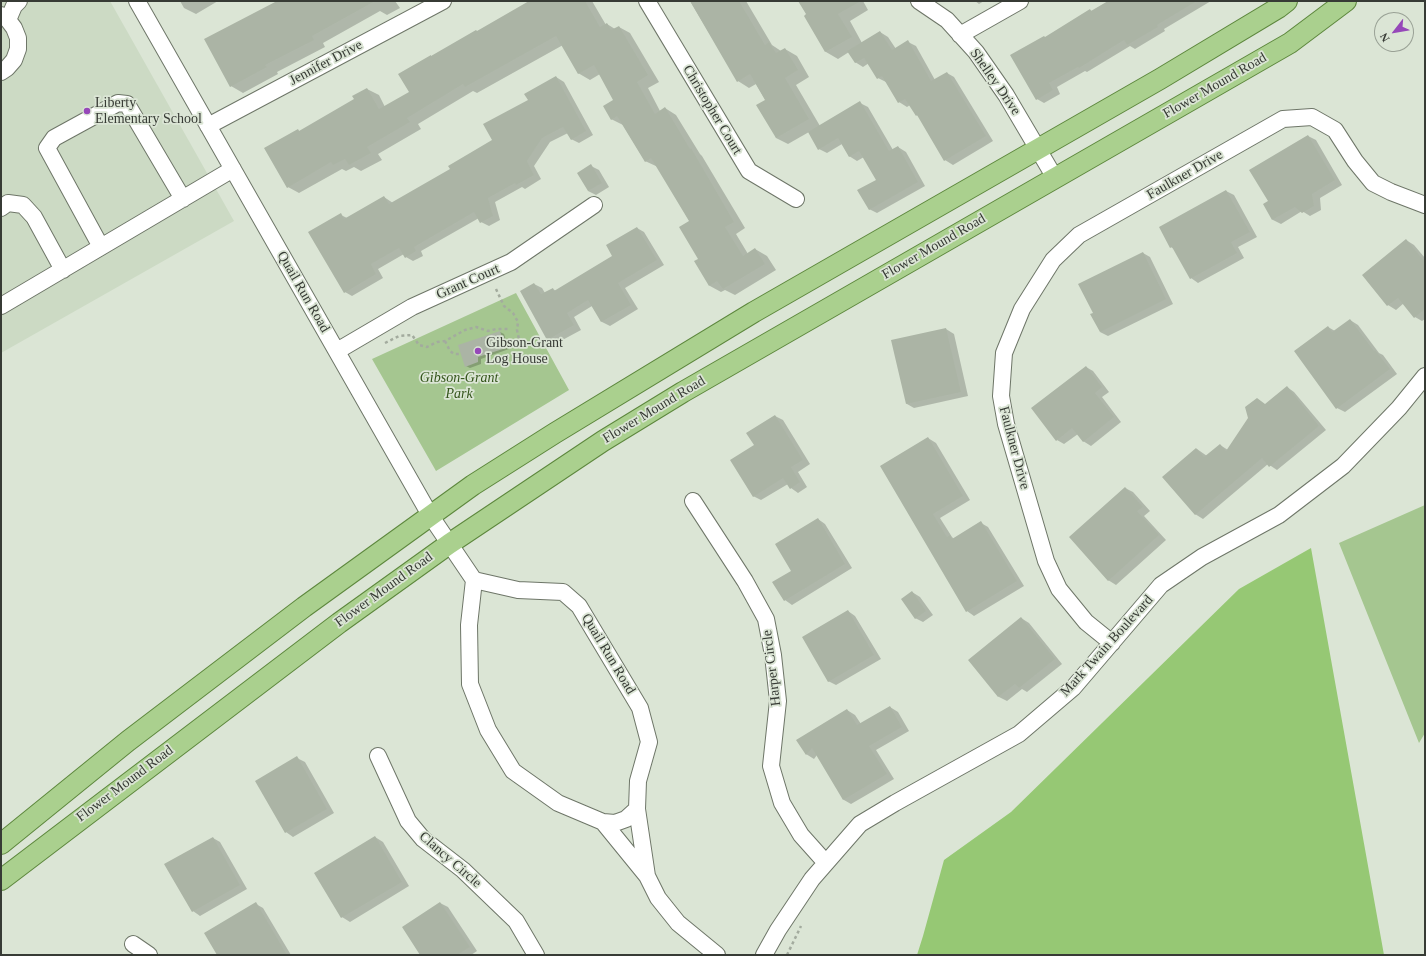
<!DOCTYPE html>
<html>
<head>
<meta charset="utf-8">
<style>
	body { margin:0 }
	#map { position:relative; width:1426px; height:956px; overflow:hidden; background:#dbe5d5; font-family:"Times New Roman",serif }
	canvas { display:block }
	.frame { position:absolute; inset:0; border:2px solid #373b35; pointer-events:none }
	.north { position:absolute; left:1374px; top:12px; width:40px; height:40px; box-sizing:border-box; background:#dbe5d5; border:1px solid #99a195; border-radius:50%; rotate:239deg; font-size:11px; font-weight:700; line-height:16px; text-align:center; color:#373b35 }
	.north::after { content:''; display:block; margin:auto; width:14px; height:18px; background:#9648b9; clip-path:polygon(50% 0,100% 100%,50% 72%,0 100%) }
</style>
</head>
<body>
<div id="map">
<canvas width="1426" height="956"></canvas>
<div class="frame"></div>
<div class="north">N</div>
</div>
<script>
const ctx = document.querySelector('canvas').getContext('2d');
ctx.lineJoin = 'round';
function fill(path, color) { ctx.fillStyle = color; ctx.fill(path, 'evenodd'); }
const toPath = rows => new Path2D(rows.map(r => 'M' + r).join(''));
function stroke(path, color, width, dash) { ctx.strokeStyle = color; ctx.lineWidth = width; ctx.lineCap = dash ? 'butt' : 'round'; ctx.setLineDash(dash || []); ctx.stroke(path); }
function drawText(font, color, halo, rows, align = 'center') {
  ctx.font = font + ' "Times New Roman",serif'; ctx.lineWidth = 3.5; ctx.setLineDash([]); ctx.textBaseline = 'middle'; ctx.strokeStyle = halo; ctx.fillStyle = color; for (const [text, x, y, turn = 0] of rows) {
    ctx.save(); ctx.translate(x, y); ctx.rotate((+turn || 0) * Math.PI / 180); ctx.textAlign = isNaN(turn) ? turn : align; if (halo) ctx.strokeText(text, 0, 0); ctx.fillText(text, 0, 0); ctx.restore();
  }
}
fill(toPath([
	[1,1,110,1,234,221,1,353]
]), '#ccdac4');
fill(toPath([
	[516,293,569,390,436,471,372,359],
	[1425,505,1425,733,1419,743,1339,543]
]), '#a5c690');
fill(toPath([
	[1311,548,1384,955,917,955,923,936,944,860,1011,812,1239,589]
]), '#96c874');
fill(toPath([
	[180,1,218,1,196,14,184,8],
	[279,1,395,1,400,8,387,15,380,11,323,43,325,47,277,72,278,74,243,93,231,86],
	[535,1,592,1,606,25,607,24,615,29,619,27,630,33,659,82,648,88,660,111,665,108,676,115,700,154,702,156,745,228,736,234,748,254,755,249,767,256,776,270,735,295,725,290,721,292,710,286,696,262,699,260,690,222,658,167,645,161,623,125,611,119,614,100,600,74,590,80,578,73,563,45,477,93,473,91,418,124,421,129,378,154,382,160,361,171,354,167,346,171,342,169,299,193,288,187,298,130,300,132,356,100,367,89,379,95,385,107,410,92,432,57],
	[690,1,746,1,772,45,781,51,785,49,797,56,809,77,796,85,820,126,860,103,868,107,893,150,898,147,906,152,925,186,877,213,869,209,877,180,864,157,857,161,849,156,842,144,827,153,819,149,809,132,788,144,776,138,766,101,756,84,749,88,738,81],
	[799,1,863,1,868,10,850,21,862,43,880,32,888,37,896,49,908,42,916,46,935,80,947,73,954,77,993,141,953,165,945,160,919,116,916,115,910,105,907,107,899,102,886,82,878,78,869,63,863,67,855,62,849,52,838,59,826,52,805,16,807,15],
	[975,1,984,1,979,4],
	[1109,1,1211,1,1164,29,1165,31,1135,49,1130,46,1087,72,1085,71,1057,87,1060,94,1044,103,1037,99,1045,38,1090,10,1092,11],
	[556,77,564,82,593,135,579,143,571,139,568,133,550,142,534,166,541,179,525,189,522,187,495,202,500,220,489,226,481,222,479,218,421,251,423,256,413,261,406,257,404,254,378,269,383,278,352,296,345,292,341,215,347,218,384,197,393,203,451,170,493,141,529,100],
	[1308,136,1316,140,1342,185,1320,198,1321,210,1310,216,1302,211,1281,224,1273,220,1264,204,1269,201],
	[591,166,599,170,609,187,596,195,588,191],
	[1226,191,1234,195,1257,237,1238,247,1244,258,1198,283,1191,278,1174,249,1171,247],
	[637,228,644,232,664,265,625,288,638,309,610,326,602,322,592,306,574,317,581,330,555,344,548,339,534,284,542,288,545,293,553,289,556,291,614,257],
	[1406,240,1414,245,1425,258,1425,319,1422,321,1415,317,1404,303,1396,310,1388,305,1364,275],
	[1143,253,1150,257,1173,304,1108,336,1100,332],
	[1350,320,1358,325,1379,353,1383,355,1397,374,1345,412,1337,408,1328,327,1335,331],
	[946,329,954,334,968,396,914,408,907,404,892,341],
	[500,332,504,334,509,349,481,359,481,364,470,368,466,366],
	[1086,367,1093,371,1109,392,1102,397,1121,422,1091,446,1083,441,1078,434,1064,444,1057,440],
	[1287,387,1294,392,1326,430,1277,470,1268,464,1203,519,1195,514,1197,449,1207,456,1220,445,1228,450,1249,418],
	[775,416,783,420,810,464,798,472,807,487,798,493,791,488,788,484,761,500,753,496,755,445],
	[928,438,936,443,970,500,940,518,952,537,954,539,981,523,988,527,1024,586,974,616,967,611,881,466],
	[1125,488,1133,492,1150,511,1144,516,1166,540,1116,585,1108,580],
	[818,519,825,524,852,568,792,605,785,600,792,571],
	[912,592,920,597,933,615,923,622,915,618],
	[848,611,855,616,881,659,836,685,828,681],
	[1021,618,1029,623,1062,664,1027,692,1022,689,1007,701,999,697,970,660],
	[890,707,898,712,909,731,876,750,894,779,851,804,844,800,817,755,814,759,806,754,798,740,847,710,855,715,861,724],
	[297,758,305,762,334,813,293,837,286,832],
	[375,837,383,842,409,886,350,922,342,917],
	[213,838,220,842,247,889,200,916,193,911],
	[440,903,448,907,477,951,471,955,421,955],
	[256,904,263,908,291,955,218,955]
]), '#0003');
fill(toPath([
	[277,1,375,1,312,36,314,40,265,65,267,67,230,87,204,39],
	[529,1,585,1,600,27,607,23,611,30,619,26,648,75,637,82,655,114,665,107,690,149,691,148,734,222,725,227,743,256,755,248,765,264,723,289,717,281,709,286,694,261,698,259,679,227,689,221,651,158,645,162,617,116,611,120,603,106,613,100,594,65,578,74,556,36,465,87,463,84,407,118,410,122,367,147,371,153,349,165,345,159,333,165,331,162,287,188,264,148,298,129,299,131,354,99,352,96,367,88,379,109,409,92,398,74,431,55,431,56,476,30,477,31],
	[690,1,739,1,765,45,769,42,776,53,785,48,798,70,785,78,809,119,776,138,756,105,765,100,750,74,737,82],
	[798,1,861,1,838,14,852,37,825,52,804,16,806,14],
	[1108,1,1197,1,1157,25,1158,27,1127,45,1124,40,1079,68,1078,67,1049,83,1053,90,1036,100,1010,55,1044,36,1045,37,1090,9,1091,11],
	[880,31,892,50,908,40,931,81,947,72,986,136,944,161,917,115,916,116,905,99,898,103,882,76,877,79,864,58,855,63,847,51],
	[556,76,586,131,571,140,563,127,542,138,527,161,534,175,516,185,515,183,488,198,493,216,480,223,474,212,414,247,416,251,405,258,399,248,371,264,376,274,344,293,308,232,341,213,344,219,384,196,389,204,450,169,448,166,492,140,483,124,528,100,524,94],
	[860,101,889,151,898,146,918,182,869,210,857,190,876,180,859,151,849,157,838,138,818,150,808,132],
	[1308,135,1335,180,1312,194,1314,206,1302,213,1295,207,1272,220,1263,204,1268,201,1249,170],
	[591,164,602,183,588,191,577,173],
	[1226,190,1250,232,1231,242,1237,253,1190,279,1172,247,1170,248,1159,227],
	[637,227,657,260,618,283,631,305,601,322,588,300,567,313,574,325,547,340,520,291,534,283,541,294,553,288,554,291,612,256,606,245],
	[1406,239,1425,262,1425,309,1414,318,1398,298,1387,306,1362,275],
	[1143,252,1166,299,1100,332,1090,314,1093,313,1078,284],
	[1350,319,1374,351,1375,350,1390,369,1336,409,1294,351,1328,326,1332,332],
	[946,328,961,392,906,404,891,340],
	[500,331,506,348,478,357,478,362,465,367,458,345],
	[1086,366,1102,387,1095,393,1114,417,1083,442,1072,428,1056,441,1031,408],
	[1287,386,1319,426,1269,467,1262,458,1195,515,1162,477,1196,448,1204,457,1220,444,1226,451,1248,418,1245,407,1257,398,1265,404],
	[775,415,803,460,791,467,800,482,790,489,783,478,753,497,730,460,754,445,746,433],
	[928,437,963,496,933,514,947,537,950,535,952,539,981,521,1017,581,966,612,880,466],
	[1125,487,1143,507,1137,511,1159,535,1108,581,1069,537],
	[818,518,845,564,784,601,772,582,791,571,775,544],
	[912,591,926,611,915,619,901,599],
	[848,610,874,655,828,682,802,637],
	[1021,617,1055,659,1019,688,1015,684,998,697,968,660],
	[890,706,902,727,869,746,887,774,843,800,812,748,806,755,796,740,847,709,857,725],
	[297,756,327,809,285,833,255,781],
	[375,836,402,882,341,918,314,873],
	[213,837,240,885,192,912,164,864],
	[256,902,287,955,217,955,204,933],
	[440,902,470,947,457,955,420,955,402,927]
]), '#abb4a5');
const minor = toPath([
	[137,1,430,515,474,580,469,625,470,684,488,730,513,771,558,803,603,822,647,876,658,898,678,923,717,955],
	[647,1,749,171,796,199],
	[919,1,947,20,976,52,1006,95,1055,178],
	[1,15,8,20,14,28,18,38,18,49,14,60,7,68,1,72],
	[8,20,14,6,19,1],
	[960,35,1020,1],
	[208,126,443,1],
	[1,208,8,203,23,205,34,217,63,270],
	[101,247,47,148,54,138,118,103,127,104,183,199],
	[1,306,233,169],
	[337,351,412,307,511,262,594,205],
	[693,501,745,581,766,619,773,655,778,701,771,766,782,803,801,835,826,863],
	[474,580,518,590,563,592,579,606,640,708,649,742,638,781,637,809,647,876],
	[1112,643,1086,622,1059,589,1046,561,1006,424,1001,396,1004,353,1022,309,1053,260,1079,235,1283,119,1312,117,1335,130,1355,161,1373,183,1391,192,1425,205],
	[378,756,408,821,423,839,463,870,516,921,536,955],
	[603,822,615,823,626,819,637,809],
	[133,944,149,955],
	[764,955,778,930,812,879,860,824,895,803,1019,734,1073,688,1161,585,1202,557,1279,515,1343,466,1399,408,1425,376]
]);
const major = toPath([
	[1,844,128,741,304,607,473,485,555,433,754,312,1160,79,1278,8,1287,1],
	[1,880,339,623,449,544,603,441,683,392,1290,43,1346,1]
]);
stroke(minor, '#6e7668', 18);
stroke(major, '#5d873d', 22);
stroke(toPath([
	[496,289,504,306,513,313,518,322,517,330,520,344],
	[445,341,450,351,454,354,461,354],
	[385,343,399,336,412,335,419,345,427,347,437,342,445,341,465,330,476,327,488,331,496,329,508,329],
	[787,955,801,926]
]), '#a3ab9e', 2.5, [3, 3]);
stroke(minor, '#fff', 16);
stroke(major, '#aad08e', 20);
for (const [x, y, r, color] of [
	[87,111,4,"#9648b9"],
	[478,351,4,"#9648b9"]
]) { const dot = new Path2D(); dot.arc(x, y, r, 0, 2 * Math.PI); ctx.fillStyle = color; ctx.fill(dot); stroke(dot, '#dbe5d5', 1.5); }
drawText('14px', '#373b35', '#dbe5d5', [
	["Jennifer Drive",326,63,-28],
	["Shelley Drive",995,82,55],
	["Flower Mound Road",1215,86,-30],
	["Christopher Court",712,110,59],
	["Faulkner Drive",1185,175,-30],
	["Flower Mound Road",934,247,-30],
	["Grant Court",468,282,-24],
	["Quail Run Road",303,292,60],
	["Flower Mound Road",654,410,-31],
	["Faulkner Drive",1014,448,75],
	["Flower Mound Road",384,590,-36],
	["Mark Twain Boulevard",1107,646,-48],
	["Quail Run Road",608,654,59],
	["Harper Circle",772,668,-97],
	["Flower Mound Road",125,784,-37],
	["Clancy Circle",450,860,41]
]);
drawText('14px', '#373b35', '#dbe5d5', [
	["Liberty",95,103],
	["Elementary School",95,119],
	["Gibson-Grant",486,343],
	["Log House",486,359]
], 'left');
drawText('italic 14px', '#33541a', '#dbe5d5', [
	["Gibson-Grant",459,378],
	["Park",459,394]
]);
</script>
</body>
</html>
